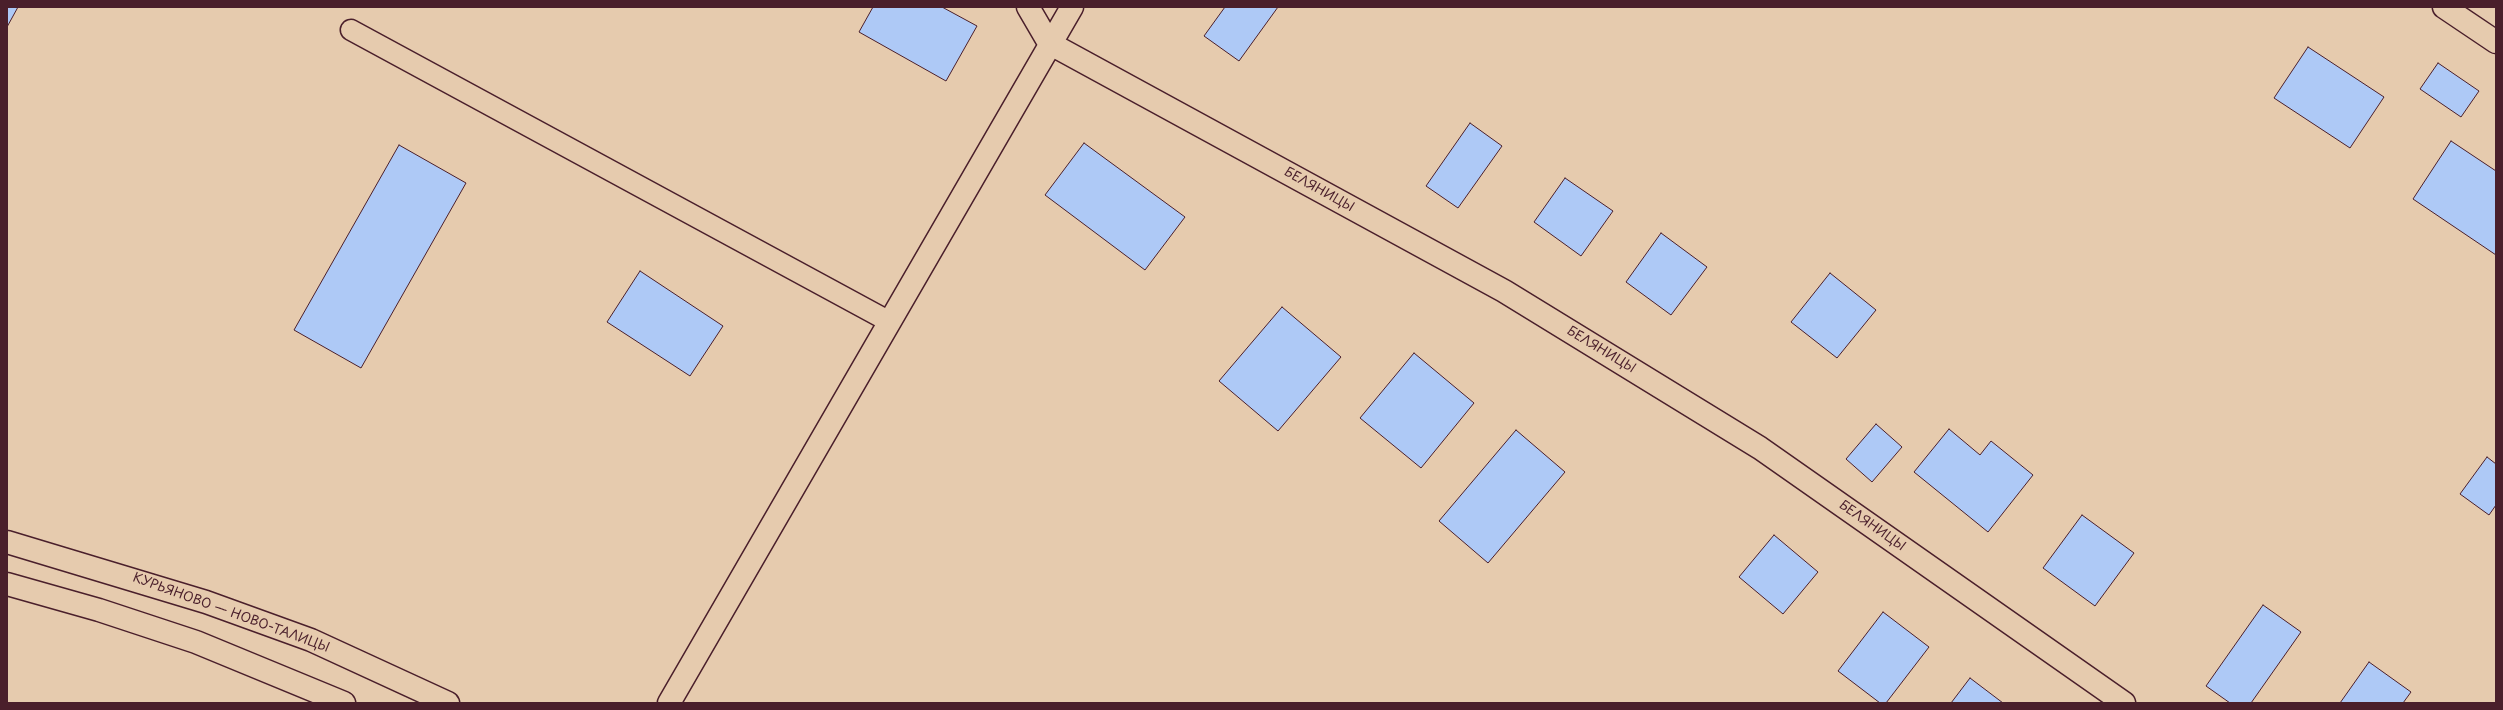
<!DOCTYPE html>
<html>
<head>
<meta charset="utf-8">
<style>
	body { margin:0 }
	#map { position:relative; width:2503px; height:710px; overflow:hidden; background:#e6cbae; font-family:"Playpen Sans",sans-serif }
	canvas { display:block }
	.frame { position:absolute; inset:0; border:8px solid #4a1f2b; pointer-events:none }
</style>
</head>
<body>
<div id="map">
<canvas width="2503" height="710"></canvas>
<div class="frame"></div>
</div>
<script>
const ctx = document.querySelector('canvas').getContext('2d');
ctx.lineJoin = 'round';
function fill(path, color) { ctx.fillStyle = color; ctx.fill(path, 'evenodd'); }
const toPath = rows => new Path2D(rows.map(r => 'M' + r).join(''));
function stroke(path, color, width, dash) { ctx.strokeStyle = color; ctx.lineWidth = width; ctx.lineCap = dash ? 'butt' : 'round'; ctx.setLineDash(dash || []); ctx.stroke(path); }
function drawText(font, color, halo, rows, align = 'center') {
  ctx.font = font + ' "Playpen Sans",sans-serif'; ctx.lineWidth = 3; ctx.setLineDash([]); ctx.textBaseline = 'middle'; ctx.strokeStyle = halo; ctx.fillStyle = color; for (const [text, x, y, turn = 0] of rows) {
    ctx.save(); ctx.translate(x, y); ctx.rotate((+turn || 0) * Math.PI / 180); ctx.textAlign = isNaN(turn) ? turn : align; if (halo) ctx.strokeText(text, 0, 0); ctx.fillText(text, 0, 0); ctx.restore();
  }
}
const building = toPath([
	[7,7,18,7,7,27,7,7],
	[873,7,942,7,977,26,946,81,859,32,873,7],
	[1225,7,1278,7,1239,61,1204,36,1225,7],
	[2308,47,2384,97,2350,148,2274,98,2308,47],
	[2438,63,2479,91,2461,117,2420,89,2438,63],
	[1470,123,1502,146,1458,208,1426,186,1470,123],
	[2451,141,2496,171,2496,255,2413,199,2451,141],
	[1084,143,1185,217,1145,270,1045,195,1084,143],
	[399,145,466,183,361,368,294,330,399,145],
	[1565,178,1613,211,1581,256,1534,222,1565,178],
	[1661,233,1707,267,1671,315,1626,282,1661,233],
	[640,271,723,326,690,376,607,322,640,271],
	[1830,273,1876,310,1837,358,1791,322,1830,273],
	[1282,307,1341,357,1278,431,1219,381,1282,307],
	[1414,353,1474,403,1421,468,1360,418,1414,353],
	[1876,424,1902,447,1872,482,1846,459,1876,424],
	[1949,429,1980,455,1991,441,2033,475,1988,532,1914,472,1949,429],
	[1516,430,1565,472,1488,563,1439,521,1516,430],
	[2487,457,2496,464,2496,505,2489,515,2460,494,2487,457],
	[2082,515,2134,553,2095,606,2043,568,2082,515],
	[1774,535,1818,572,1783,614,1739,577,1774,535],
	[2263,605,2301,632,2251,703,2230,703,2206,686,2263,605],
	[1883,612,1929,647,1886,703,1880,703,1838,671,1883,612],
	[2369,662,2411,692,2403,703,2340,703,2369,662],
	[1970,678,2003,703,1951,703,1970,678]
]);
fill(building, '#aec9f6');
stroke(building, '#4a1f2b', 1);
const service = toPath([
	[351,30,890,322]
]);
const minor = toPath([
	[1028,7,1049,43],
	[2444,7,2496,42],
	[1049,43,1504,291,1760,448,2124,703],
	[669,703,1072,7]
]);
const secondary = toPath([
	[7,542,206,602,311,640,448,703],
	[7,584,99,610,196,642,344,703]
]);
stroke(service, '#4a1f2b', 23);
stroke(minor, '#4a1f2b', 25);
stroke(secondary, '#4a1f2b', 25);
stroke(service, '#e6cbae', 20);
stroke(minor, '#e6cbae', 22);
stroke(secondary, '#e6cbae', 22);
drawText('13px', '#4a1f2b', '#e6cbae', [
	["БЕЛЯНИЦЫ",1319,190,29],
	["БЕЛЯНИЦЫ",1601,350,31],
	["БЕЛЯНИЦЫ",1872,526,35],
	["КУРЬЯНОВО — НОВО-ТАЛИЦЫ",231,613,20]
]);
</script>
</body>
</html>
